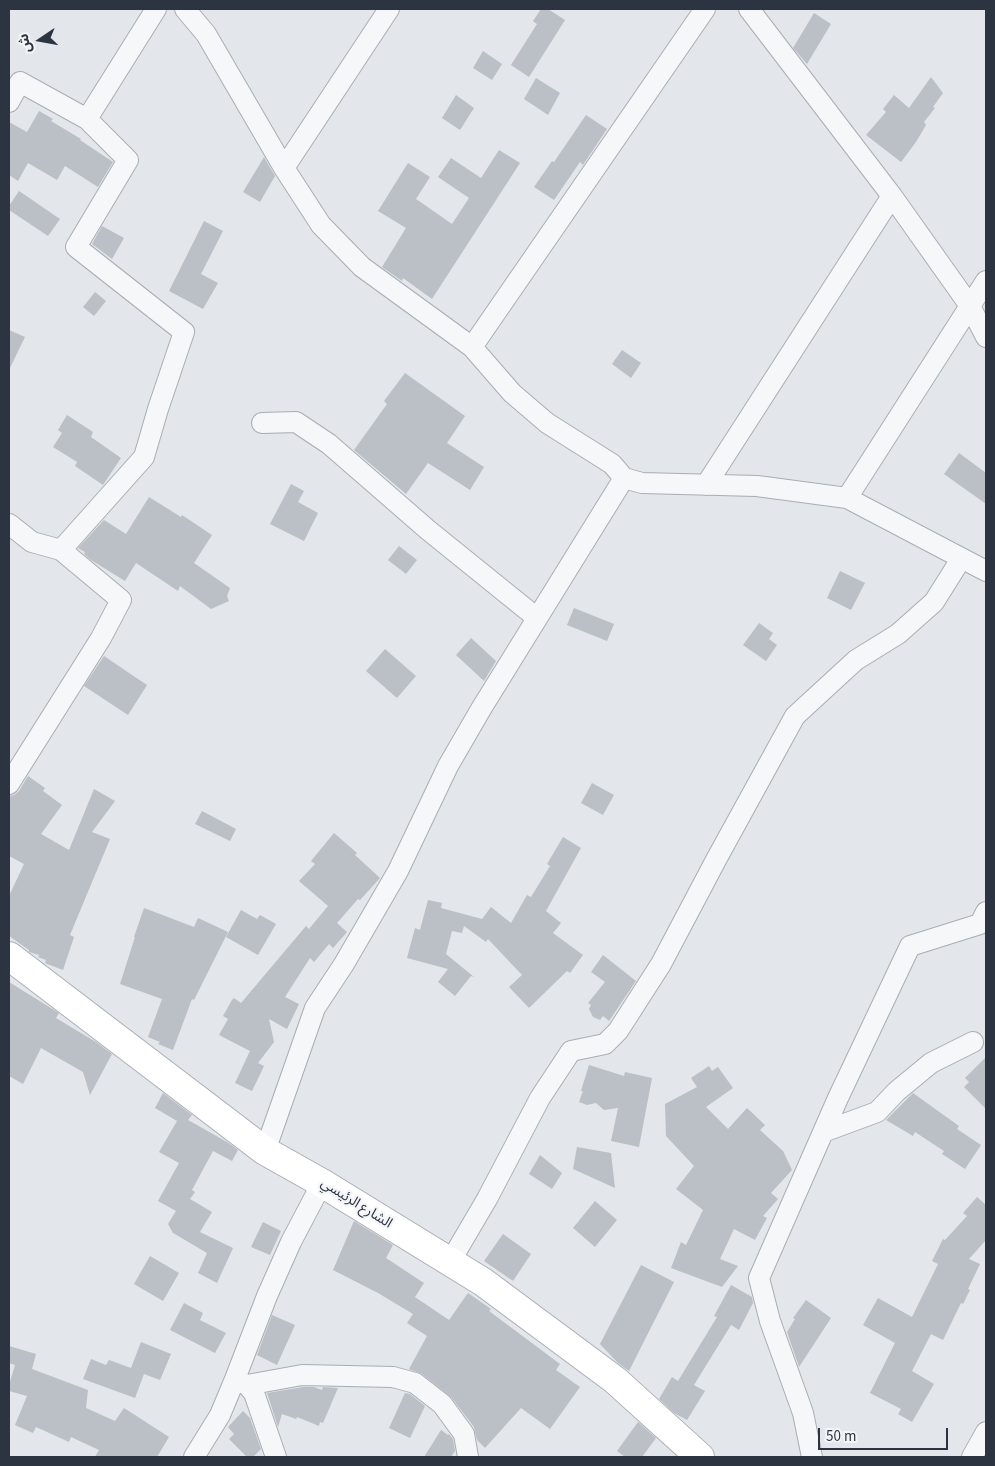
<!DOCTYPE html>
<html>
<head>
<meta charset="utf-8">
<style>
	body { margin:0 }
	#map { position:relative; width:995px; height:1466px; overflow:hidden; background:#e3e6ea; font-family:"Source Sans 3","Noto Sans Arabic",sans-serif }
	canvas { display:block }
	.frame { position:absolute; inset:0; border:10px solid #2d3441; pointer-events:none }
	.north { position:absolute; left:15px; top:15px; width:50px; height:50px; -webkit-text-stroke:4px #f3f5f8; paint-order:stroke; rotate:258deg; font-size:14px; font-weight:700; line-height:20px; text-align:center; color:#2d3441 }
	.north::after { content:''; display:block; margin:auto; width:18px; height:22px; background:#2d3441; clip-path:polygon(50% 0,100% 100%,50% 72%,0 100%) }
	.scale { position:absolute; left:818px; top:1428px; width:130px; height:22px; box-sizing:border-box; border:2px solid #2d3441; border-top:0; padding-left:6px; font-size:15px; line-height:18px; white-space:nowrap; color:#2d3441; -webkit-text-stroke:4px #f3f5f8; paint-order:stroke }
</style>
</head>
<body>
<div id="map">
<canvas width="995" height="1466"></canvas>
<div class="frame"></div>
<div class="north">ش</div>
<div class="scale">50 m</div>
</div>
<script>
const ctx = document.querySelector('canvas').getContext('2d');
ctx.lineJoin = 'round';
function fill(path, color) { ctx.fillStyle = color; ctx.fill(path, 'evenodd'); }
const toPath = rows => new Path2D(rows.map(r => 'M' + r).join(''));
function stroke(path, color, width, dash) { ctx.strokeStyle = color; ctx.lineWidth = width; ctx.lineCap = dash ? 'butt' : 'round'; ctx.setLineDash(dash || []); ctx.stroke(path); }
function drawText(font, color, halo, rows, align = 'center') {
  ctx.font = font + ' "Source Sans 3","Noto Sans Arabic",sans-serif'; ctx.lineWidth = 4.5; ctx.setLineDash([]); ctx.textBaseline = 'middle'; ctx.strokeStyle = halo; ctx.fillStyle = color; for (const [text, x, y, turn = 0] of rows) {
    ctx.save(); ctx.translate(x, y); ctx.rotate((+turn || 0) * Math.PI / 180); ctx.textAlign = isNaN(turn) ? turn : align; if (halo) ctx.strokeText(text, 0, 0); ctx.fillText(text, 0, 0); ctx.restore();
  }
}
fill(toPath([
	[541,9,548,9,565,20,529,77,511,65,537,24,533,21],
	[814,13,831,24,807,64,793,48],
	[483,51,502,64,492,80,473,68],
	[931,77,943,93,933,107,935,108,924,122,926,125,916,142,901,162,866,135,886,112,883,109,894,95,909,108],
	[536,78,560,93,548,115,524,99],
	[456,95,474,108,460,130,442,118],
	[39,111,53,119,51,121,81,139,80,140,113,162,98,187,65,166,57,180,28,163,18,181,9,175,9,122,27,132],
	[586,115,607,129,583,165,580,162,554,200,534,187,552,161,554,162],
	[499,150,520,163,432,299,403,278,402,281,382,267,406,228,378,211,408,163,430,177,416,199,452,224,469,198,438,177,451,158,481,178],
	[264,157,275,176,260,202,243,192],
	[19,191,60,219,48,236,9,210,9,206],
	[204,221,223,231,201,274,218,283,203,309,169,291],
	[102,226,124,238,112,259,92,244],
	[95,292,106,301,94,316,83,307],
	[9,330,25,337,9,370],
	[622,350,641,363,631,378,612,364],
	[405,373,465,416,447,443,484,467,470,490,428,463,406,494,354,450,387,404,384,401],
	[67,415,93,432,91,437,121,458,103,485,75,466,77,462,53,447,62,433,58,430],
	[959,453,986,473,986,504,944,474],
	[291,484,304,491,298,502,318,513,304,541,270,524],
	[149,497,181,517,182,515,212,535,194,563,230,588,227,596,229,601,211,609,180,586,178,591,136,563,125,581,91,560,84,554,85,552,78,548,104,520,126,534],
	[399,546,417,560,406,574,388,560],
	[840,571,865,583,851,610,827,598],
	[574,608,614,624,607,641,567,625],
	[759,623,773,633,769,639,777,645,766,661,743,645],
	[471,638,496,661,484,681,456,655],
	[385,649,416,676,397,698,366,671],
	[104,656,147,685,128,715,84,686],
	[28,776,45,788,43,791,62,805,41,834,69,850,94,789,115,801,92,832,110,839,70,935,74,937,63,970,45,963,46,960,38,957,39,955,29,952,29,950,9,936,9,896,24,864,9,856,9,796,14,795,19,791],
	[592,783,614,795,603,815,581,803],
	[202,811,236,829,230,841,195,824],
	[334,833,357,853,355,855,380,878,360,900,358,899,337,923,347,932,333,948,329,944,314,962,310,958,285,997,299,1004,287,1029,269,1019,274,1042,258,1063,264,1066,252,1091,235,1083,250,1051,219,1035,228,1019,223,1016,232,1000,234,998,241,1003,306,926,309,929,328,906,299,881,315,864,311,861],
	[563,837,581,848,546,911,561,923,553,933,583,955,570,973,567,971,529,1008,509,987,522,975,488,939,486,942,464,926,462,933,452,931,446,954,474,977,471,976,455,996,438,982,448,969,407,958,415,928,420,930,428,900,442,903,441,908,482,919,491,907,511,923,527,895,531,897,550,866,547,864],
	[144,908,194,927,198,918,228,932,194,1000,192,999,173,1050,158,1044,160,1042,148,1037,162,999,120,984,135,937,134,937],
	[241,910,257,919,260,915,276,924,258,955,226,937],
	[603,955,636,981,609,1021,603,1016,600,1020,593,1017,589,1009,591,1005,588,1003,605,982,591,972],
	[9,982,59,1013,56,1018,96,1042,112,1054,90,1095,83,1072,41,1048,23,1084,9,1076],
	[986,1057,986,1109,964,1087,969,1082,965,1078],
	[589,1065,624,1076,625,1072,652,1078,639,1147,611,1141,618,1108,604,1110,596,1103,587,1105,579,1102,583,1091,581,1091],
	[709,1066,712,1071,718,1067,733,1088,706,1107,728,1129,747,1108,765,1125,760,1130,783,1151,792,1170,771,1193,778,1199,763,1216,767,1218,755,1240,734,1229,720,1259,738,1266,722,1287,671,1268,681,1242,686,1245,703,1210,676,1189,694,1166,666,1136,665,1104,697,1087,691,1078],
	[163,1093,192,1115,188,1120,227,1142,238,1150,232,1161,213,1151,192,1190,195,1192,190,1199,212,1212,200,1232,233,1248,217,1283,198,1273,207,1253,173,1233,168,1224,176,1211,158,1201,179,1163,159,1152,177,1121,155,1108],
	[913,1093,959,1126,957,1129,981,1145,965,1169,942,1154,944,1151,915,1132,913,1136,886,1120],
	[577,1147,611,1153,615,1188,573,1169],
	[540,1155,562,1173,552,1189,529,1174],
	[977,1197,986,1205,986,1240,969,1259,980,1264,968,1289,970,1290,963,1304,961,1303,943,1340,931,1334,912,1371,934,1384,912,1422,898,1414,901,1409,870,1393,895,1343,863,1325,878,1298,912,1317,938,1264,932,1261,943,1239,945,1240,967,1216,963,1213],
	[595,1201,617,1220,595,1247,573,1228],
	[354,1221,393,1245,386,1258,424,1283,415,1297,449,1320,468,1293,491,1309,489,1311,560,1364,556,1370,580,1387,550,1429,521,1408,485,1448,477,1440,474,1427,451,1397,422,1374,409,1369,427,1336,407,1323,413,1314,378,1293,333,1270],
	[263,1222,281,1231,270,1255,251,1247],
	[503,1234,531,1254,513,1281,484,1261],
	[150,1256,179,1273,163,1301,134,1284],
	[641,1265,674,1282,629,1371,617,1362,600,1344],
	[731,1285,752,1297,753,1303,739,1330,731,1325,694,1385,705,1391,687,1420,674,1413,659,1399,672,1377,678,1381,717,1317,714,1316],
	[806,1300,831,1318,799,1367,787,1332,795,1319,793,1318],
	[184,1303,203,1313,200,1320,226,1333,215,1353,170,1330],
	[272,1315,295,1325,277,1365,257,1355],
	[141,1342,171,1354,160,1380,144,1374,135,1398,83,1379,91,1359,106,1365,109,1360,131,1368],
	[9,1346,36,1354,32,1369,88,1390,86,1408,115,1421,124,1408,169,1437,157,1457,95,1457,99,1450,71,1437,69,1442,36,1427,33,1433,15,1425,27,1396,9,1391,9,1385,15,1365,9,1363],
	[303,1387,314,1387,322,1390,323,1387,338,1388,323,1423,320,1422,319,1426,297,1417,296,1419,282,1414,278,1427,267,1393],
	[405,1393,410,1394,425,1406,410,1438,389,1428],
	[243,1411,250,1418,261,1449,253,1457,247,1457,229,1439,234,1434,228,1427],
	[638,1422,656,1438,642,1457,625,1457,617,1451],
	[441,1430,448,1435,449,1434,453,1439,455,1451,451,1457,424,1457]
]), '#bbbfc6');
const street = toPath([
	[185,9,206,34,284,168,321,225,362,267,472,347,512,393,547,423,612,464,624,478,642,483,757,486,847,498,986,571],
	[749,9,892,196,970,306,986,337],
	[9,102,20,82,87,119],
	[284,168,389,9],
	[472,347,705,9],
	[262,423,296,422,329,444,428,530,537,618],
	[706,485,892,196],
	[847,498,986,281],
	[9,524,32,542,61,550],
	[9,784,101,638,121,600,61,550,144,457,158,409,184,332,76,247,128,160,87,119,156,9],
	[823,1132,877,1112,897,1091,931,1063,973,1042],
	[265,1151,315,1008,344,964,398,871,448,766,481,709,624,478],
	[450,1262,487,1199,540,1098,571,1051,605,1044,618,1031,661,964,717,858,795,716,856,660,898,634,934,602,961,559],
	[236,1380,247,1385,254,1393,276,1457],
	[247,1385,302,1375,393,1377,415,1383,442,1404,464,1434,468,1457],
	[194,1457,220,1415,235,1379,267,1296,291,1242,322,1183],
	[812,1457,803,1413,770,1321,759,1278,838,1098,910,946,980,924,986,912],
	[972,1457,986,1432]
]);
const secondary = toPath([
	[9,956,265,1151,322,1183,483,1282,615,1380,700,1457]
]);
stroke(street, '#a9adb4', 22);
stroke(secondary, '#a9adb4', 30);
stroke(street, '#f6f7f9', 20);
stroke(secondary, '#fff', 28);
drawText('14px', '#2d3441', '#f3f5f8', [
	["الشارع الرئيسي",356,1204,32]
]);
</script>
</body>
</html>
